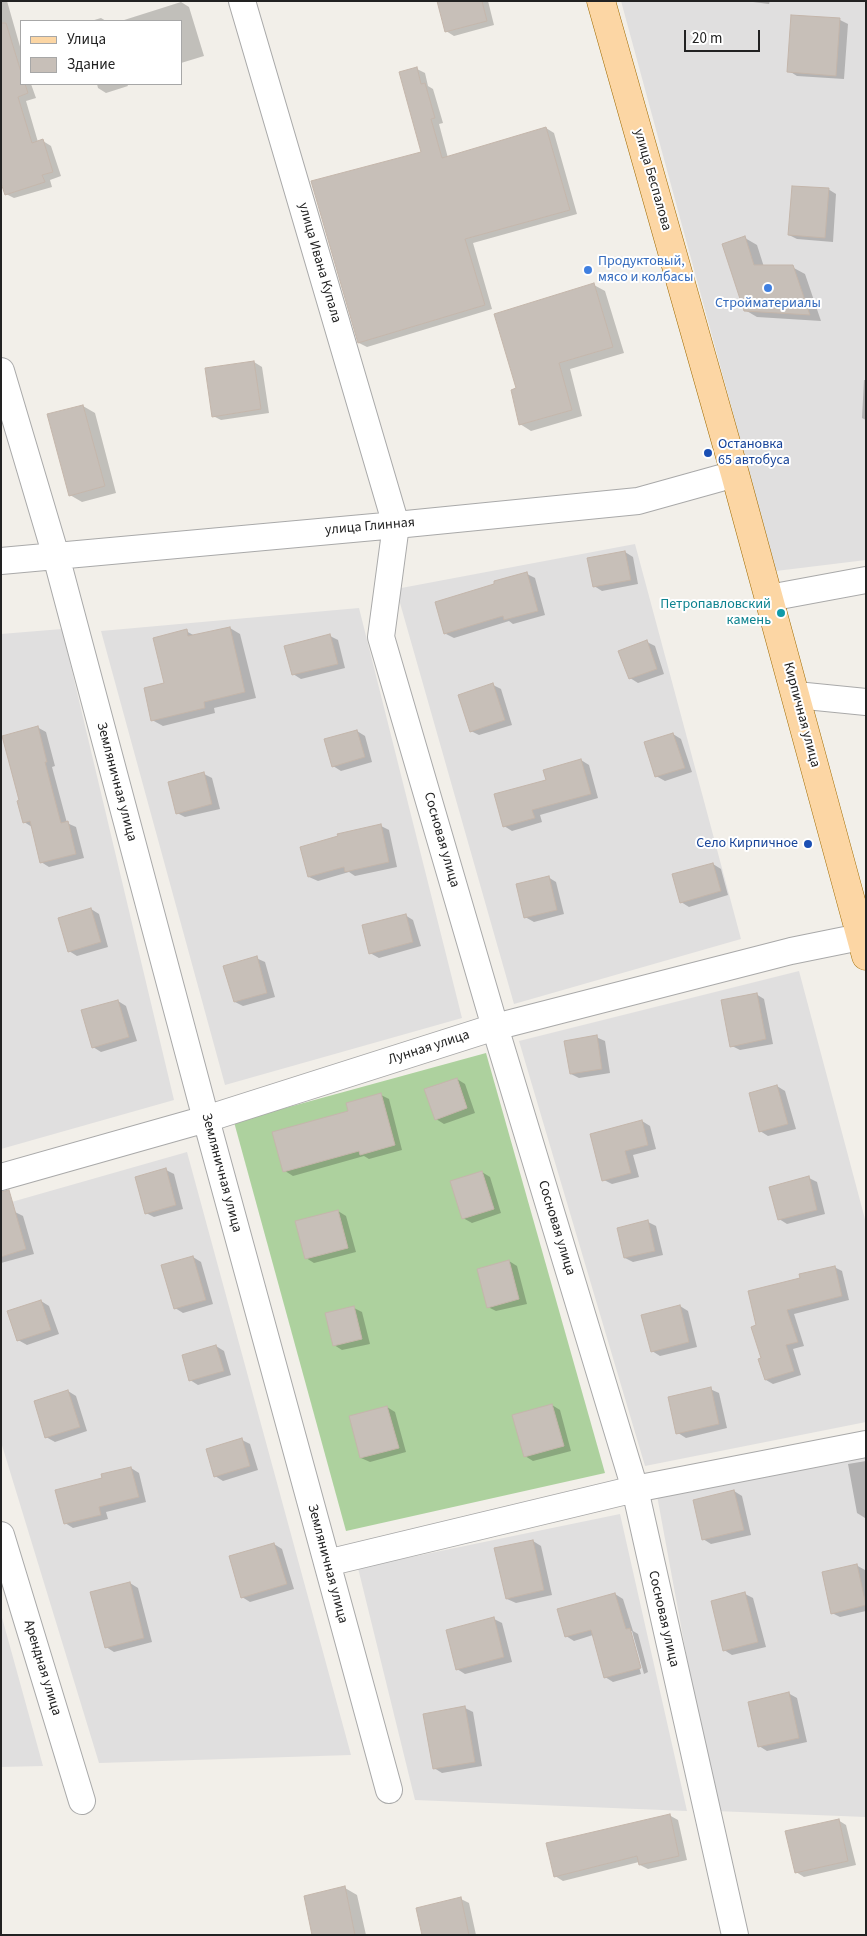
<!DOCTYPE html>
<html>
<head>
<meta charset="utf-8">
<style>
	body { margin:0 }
	#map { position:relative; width:867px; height:1936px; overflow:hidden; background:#f2efe9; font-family:"Source Sans 3",sans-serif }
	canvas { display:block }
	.frame { position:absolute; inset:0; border:2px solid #222; pointer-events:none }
	.legend { position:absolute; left:20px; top:20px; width:162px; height:65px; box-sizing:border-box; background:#fff; border:1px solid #a7a7a7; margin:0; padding:6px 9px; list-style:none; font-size:15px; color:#222 }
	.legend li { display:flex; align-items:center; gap:10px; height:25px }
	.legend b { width:25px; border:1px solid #a7a7a7 }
	.scale { position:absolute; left:684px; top:30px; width:76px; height:22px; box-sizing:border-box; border:2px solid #222; border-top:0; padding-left:6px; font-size:15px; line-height:18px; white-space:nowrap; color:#222; -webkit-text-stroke:4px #fff; paint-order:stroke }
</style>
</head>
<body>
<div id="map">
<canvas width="867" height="1936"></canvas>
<div class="frame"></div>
<ul class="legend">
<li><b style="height:6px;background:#fcd6a4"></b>Улица</li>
<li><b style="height:14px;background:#c7bfb8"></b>Здание</li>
</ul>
<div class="scale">20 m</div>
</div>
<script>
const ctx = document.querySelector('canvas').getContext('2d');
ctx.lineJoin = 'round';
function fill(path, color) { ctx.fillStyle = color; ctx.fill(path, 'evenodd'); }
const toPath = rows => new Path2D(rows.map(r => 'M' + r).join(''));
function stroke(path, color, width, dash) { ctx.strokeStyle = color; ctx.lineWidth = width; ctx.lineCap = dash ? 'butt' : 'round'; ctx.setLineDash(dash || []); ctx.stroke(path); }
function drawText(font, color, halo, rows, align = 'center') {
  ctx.font = font + ' "Source Sans 3",sans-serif'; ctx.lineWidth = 4; ctx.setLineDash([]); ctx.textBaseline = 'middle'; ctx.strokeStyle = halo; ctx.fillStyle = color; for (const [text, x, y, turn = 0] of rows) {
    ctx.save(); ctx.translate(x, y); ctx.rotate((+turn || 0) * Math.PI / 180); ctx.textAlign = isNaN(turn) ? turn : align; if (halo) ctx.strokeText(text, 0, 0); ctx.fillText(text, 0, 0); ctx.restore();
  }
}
fill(toPath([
	[621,1,866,1,866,560,776,571],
	[635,544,741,939,514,1004,396,589],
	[359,608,462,1018,225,1085,101,631],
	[62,629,174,1100,1,1149,1,634],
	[799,971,866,1223,866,1422,645,1466,519,1041],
	[187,1152,351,1755,99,1763,1,1442,1,1205],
	[866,1448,866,1817,715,1811,656,1490],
	[620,1514,687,1811,415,1800,358,1568],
	[1,1614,43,1766,1,1767]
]), '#e0dfdf');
fill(toPath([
	[486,1053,605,1473,346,1531,234,1122]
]), '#add19e');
fill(toPath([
	[1,1,7,1,21,50,21,84,31,84,36,98,26,101,38,142,43,141,51,146,61,176,50,180,52,187,14,198,6,194,1,178],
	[438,1,488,1,494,25,454,36,446,31],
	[745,1,770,1,769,4],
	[181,2,189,7,204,56,181,63,181,21,121,21],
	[792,16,840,20,848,24,844,79,797,76,789,71],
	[101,18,106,21,91,21],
	[417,69,425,73,428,86,433,89,443,123,439,124,448,158,546,128,554,133,577,214,473,243,492,309,367,347,359,343,312,182,422,153],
	[97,84,127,84,128,86,106,93,98,88],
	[828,189,836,194,833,242,797,239,789,235],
	[745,238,757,245,764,267,792,267,805,274,821,321,757,317,745,310],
	[594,285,605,291,624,353,570,369,582,416,531,431,520,424,518,389],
	[254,362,262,367,269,413,221,420,213,416],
	[864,380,866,380,866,420,862,418],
	[83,406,95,413,116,493,82,502,70,495],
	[625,552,633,557,638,584,602,591,594,586],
	[527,574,535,578,545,615,513,624,509,621,454,638,446,634,496,584],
	[230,628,240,634,256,698,214,708,215,713,163,726,152,720,186,631,195,636],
	[330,636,338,640,345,668,301,679,293,674],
	[647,642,655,646,664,674,638,683,630,678],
	[493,685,501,689,512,725,479,735,471,731],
	[37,727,46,732,55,766,52,767,67,823,76,827,84,858,49,867,41,862,32,827,24,822,21,801],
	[357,731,365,736,372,762,341,771,333,766],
	[673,734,681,739,692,772,665,781,656,776],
	[581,760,589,765,598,798,540,815,542,822,512,831,504,826,547,781],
	[204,774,212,778,220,809,185,817,177,813],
	[381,826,389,830,397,867,355,876,349,872,318,881,309,877],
	[713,864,721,869,728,895,689,907,681,902],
	[548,877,556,882,564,914,534,922,525,917],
	[91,909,99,914,108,947,77,956,69,951],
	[405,915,413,920,421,946,379,958,370,953],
	[256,958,265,962,275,997,243,1006,235,1002],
	[756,994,764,999,773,1044,740,1050,732,1046],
	[118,1001,126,1006,137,1041,101,1052,93,1047],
	[596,1037,605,1041,610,1073,579,1078,571,1074],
	[457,1079,465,1084,475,1113,444,1124,436,1119],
	[777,1086,785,1091,796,1129,768,1136,760,1131],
	[381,1095,389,1099,402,1150,369,1159,364,1156,293,1176,285,1171,350,1112],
	[642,1121,650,1126,656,1149,633,1155,639,1177,612,1184,604,1180],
	[166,1170,174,1174,183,1209,154,1217,146,1213],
	[482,1172,490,1177,501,1213,472,1223,463,1218],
	[809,1178,817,1182,825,1214,787,1224,779,1219],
	[338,1211,346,1216,356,1252,314,1263,306,1258],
	[15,1212,23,1216,34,1254,1,1263,1,1215],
	[648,1222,656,1226,663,1255,633,1262,625,1258],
	[193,1257,201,1262,213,1304,183,1313,175,1308],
	[509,1261,517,1266,527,1304,496,1311,488,1307],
	[834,1267,842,1271,849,1300,794,1314,804,1346,793,1349,801,1375,773,1384,766,1380,758,1326,801,1279],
	[41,1301,49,1306,59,1334,27,1345,18,1340],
	[680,1306,688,1311,697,1347,660,1356,652,1351],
	[354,1308,362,1312,370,1344,342,1350,334,1345],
	[216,1346,224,1351,231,1375,198,1385,190,1380],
	[710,1389,719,1393,727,1428,686,1438,678,1433],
	[68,1391,76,1396,87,1431,55,1442,46,1437],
	[552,1405,560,1410,571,1451,533,1461,525,1456],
	[387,1407,395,1412,406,1452,370,1462,361,1458],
	[242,1440,250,1444,258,1470,223,1481,215,1476],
	[866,1461,866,1518,865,1518,857,1513,848,1464],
	[131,1468,139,1473,146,1502,106,1512,108,1519,73,1528,65,1523,103,1479],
	[734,1491,742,1496,751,1535,711,1544,703,1539],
	[533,1541,541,1546,552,1595,516,1603,507,1599],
	[274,1544,282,1549,294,1589,250,1602,242,1597],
	[856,1565,865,1570,866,1575,866,1611,840,1617,832,1613],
	[130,1583,138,1588,152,1642,114,1652,106,1647],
	[615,1594,623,1599,633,1631,638,1634,648,1672,644,1674,632,1631,629,1631,641,1674,613,1682,605,1677,593,1635,574,1641,566,1636],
	[745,1594,753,1598,766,1647,732,1655,724,1650],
	[494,1619,502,1623,512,1662,465,1674,457,1669],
	[788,1693,797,1698,807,1742,767,1751,759,1746],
	[465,1708,473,1712,482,1766,442,1773,434,1768],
	[669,1815,678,1820,687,1860,648,1869,640,1865,639,1862,563,1881,555,1876],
	[838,1820,846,1825,856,1865,804,1877,796,1872],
	[345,1888,357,1895,366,1935,314,1935],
	[461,1899,469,1903,476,1935,423,1935]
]), '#0003');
const building = toPath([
	[437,1,482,1,487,21,445,32,437,1],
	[791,15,840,18,836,76,787,72,791,15],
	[1,23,6,23,21,72,21,84,25,84,28,93,18,97,32,143,43,139,53,172,42,175,45,182,5,195,1,183,1,23],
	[417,67,421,84,425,83,435,118,431,119,442,158,546,127,570,210,465,239,485,305,358,343,311,181,421,152,399,72,417,67],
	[792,186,829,188,825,238,788,235,792,186],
	[745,236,754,265,793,265,810,315,744,311,722,244,745,236],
	[594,283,613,347,559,363,572,410,519,425,511,390,516,388,494,314,594,283],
	[254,361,261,409,212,417,205,368,254,361],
	[83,405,105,486,69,496,47,414,83,405],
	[625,551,631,580,593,587,587,558,625,551],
	[527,572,538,611,504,620,503,616,444,634,435,602,494,584,494,581,527,572],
	[230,627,245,692,204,702,205,708,151,721,144,688,164,683,153,638,187,629,188,636,230,627],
	[330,634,338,664,292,675,284,646,330,634],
	[647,640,657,669,629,679,618,651,647,640],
	[493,683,505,720,470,732,458,695,493,683],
	[38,726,47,762,45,762,61,823,68,821,76,854,40,863,30,821,23,823,17,801,19,800,2,736,38,726],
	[357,730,365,757,332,767,324,739,357,730],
	[673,733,685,768,655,777,644,742,673,733],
	[581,759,591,794,532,810,535,818,503,827,494,794,546,780,543,770,581,759],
	[204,772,212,804,176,814,168,782,204,772],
	[381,824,389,862,345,872,344,867,308,877,300,847,338,836,337,834,381,824],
	[713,863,721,891,680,903,672,874,713,863],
	[549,876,557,910,524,918,516,884,549,876],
	[91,908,101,942,68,952,58,918,91,908],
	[406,914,413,942,369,954,362,925,406,914],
	[257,956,267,993,234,1002,223,966,257,956],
	[757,993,766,1039,730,1047,721,1000,757,993],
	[118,1000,129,1037,92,1048,81,1010,118,1000],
	[597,1035,602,1069,570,1074,564,1041,597,1035],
	[457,1078,467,1108,435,1120,424,1089,457,1078],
	[777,1085,788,1124,759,1132,749,1093,777,1085],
	[381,1093,395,1145,360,1155,359,1151,283,1172,272,1132,348,1111,346,1103,381,1093],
	[642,1120,648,1145,625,1151,631,1173,602,1181,590,1134,642,1120],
	[166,1168,176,1205,145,1214,135,1177,166,1168],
	[482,1171,494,1209,462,1219,450,1181,482,1171],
	[809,1176,817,1210,778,1220,769,1187,809,1176],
	[9,1190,26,1249,1,1257,1,1192,9,1190],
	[338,1210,348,1248,305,1259,295,1221,338,1210],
	[648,1220,655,1251,624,1258,617,1228,648,1220],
	[193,1256,206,1300,174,1309,161,1265,193,1256],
	[509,1260,519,1299,487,1308,477,1269,509,1260],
	[835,1266,842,1296,787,1310,798,1342,786,1345,794,1371,765,1380,758,1359,761,1358,751,1327,756,1325,748,1291,800,1278,799,1274,835,1266],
	[41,1300,51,1330,17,1341,7,1311,41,1300],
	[680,1305,689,1342,651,1352,641,1315,680,1305],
	[354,1306,362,1339,333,1346,325,1313,354,1306],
	[216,1345,224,1371,189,1381,182,1355,216,1345],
	[711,1387,719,1424,676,1434,668,1397,711,1387],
	[68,1390,80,1427,45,1438,34,1401,68,1390],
	[552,1404,564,1446,524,1457,512,1415,552,1404],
	[387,1406,399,1448,360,1458,349,1416,387,1406],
	[242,1438,250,1466,214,1477,206,1449,242,1438],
	[131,1467,139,1497,99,1507,101,1515,64,1524,55,1490,102,1478,101,1474,131,1467],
	[734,1490,744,1530,702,1540,693,1500,734,1490],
	[533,1540,544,1590,506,1599,494,1548,533,1540],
	[274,1543,287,1584,241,1598,229,1556,274,1543],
	[857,1564,866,1605,831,1614,822,1572,857,1564],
	[130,1582,144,1638,105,1648,90,1592,130,1582],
	[745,1592,758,1642,723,1651,711,1601,745,1592],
	[615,1593,626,1629,630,1628,641,1668,604,1678,591,1630,565,1637,557,1609,615,1593],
	[494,1617,504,1657,456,1670,446,1630,494,1617],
	[789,1692,799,1738,758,1747,748,1702,789,1692],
	[465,1706,475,1762,433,1769,423,1714,465,1706],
	[670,1814,679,1856,639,1865,637,1856,554,1877,546,1843,670,1814],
	[839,1819,848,1861,795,1873,785,1831,839,1819],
	[345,1886,355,1935,312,1935,304,1896,345,1886],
	[461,1897,469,1935,422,1935,416,1908,461,1897]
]);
fill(building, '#c7bfb8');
stroke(building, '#c4b6ab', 1);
const minor = toPath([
	[242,1,396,525,381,637,495,1027,635,1489,735,1935],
	[1,371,56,556,206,1119,389,1790],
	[1,561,396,525,638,501,735,474],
	[769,598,866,580],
	[796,695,866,702],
	[1,1177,206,1119,495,1027,791,951,860,937],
	[1,1535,82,1801],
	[327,1563,635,1489,866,1444]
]);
const major = toPath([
	[601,1,735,474,866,956]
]);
stroke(minor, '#a9a9a9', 28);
stroke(major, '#a06b00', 29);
stroke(minor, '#fff', 26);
stroke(major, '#fcd6a4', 28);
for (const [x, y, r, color] of [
	[588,270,5,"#3f7fe0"],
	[768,288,5,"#3f7fe0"],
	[708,453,5,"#1a4fb4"],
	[781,613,5,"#0f9aa8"],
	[808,844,5,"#1a4fb4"]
]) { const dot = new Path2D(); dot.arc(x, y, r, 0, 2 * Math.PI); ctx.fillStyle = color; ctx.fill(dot); stroke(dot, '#fff', 2); }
drawText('14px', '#222', '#fff', [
	["улица Беспалова",652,180,74],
	["улица Ивана Купала",319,263,74],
	["улица Глинная",370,527,-5],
	["Кирпичная улица",801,715,75],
	["Земляничная улица",116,782,75],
	["Сосновая улица",441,840,74],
	["Лунная улица",429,1048,-18],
	["Земляничная улица",221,1173,75],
	["Сосновая улица",556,1228,73],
	["Земляничная улица",327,1564,75],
	["Сосновая улица",663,1619,77],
	["Арендная улица",42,1668,73]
]);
drawText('14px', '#366cbe', '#fff', [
	["Продуктовый,",598,262],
	["мясо и колбасы",598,278],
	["Стройматериалы",768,304,"center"]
], 'left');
drawText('14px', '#164399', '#fff', [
	["Остановка",718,445],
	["65 автобуса",718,461],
	["Село Кирпичное",798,844,"right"]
], 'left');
drawText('14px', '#0d838f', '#fff', [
	["Петропавловский",771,605],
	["камень",771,621]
], 'right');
</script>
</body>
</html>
